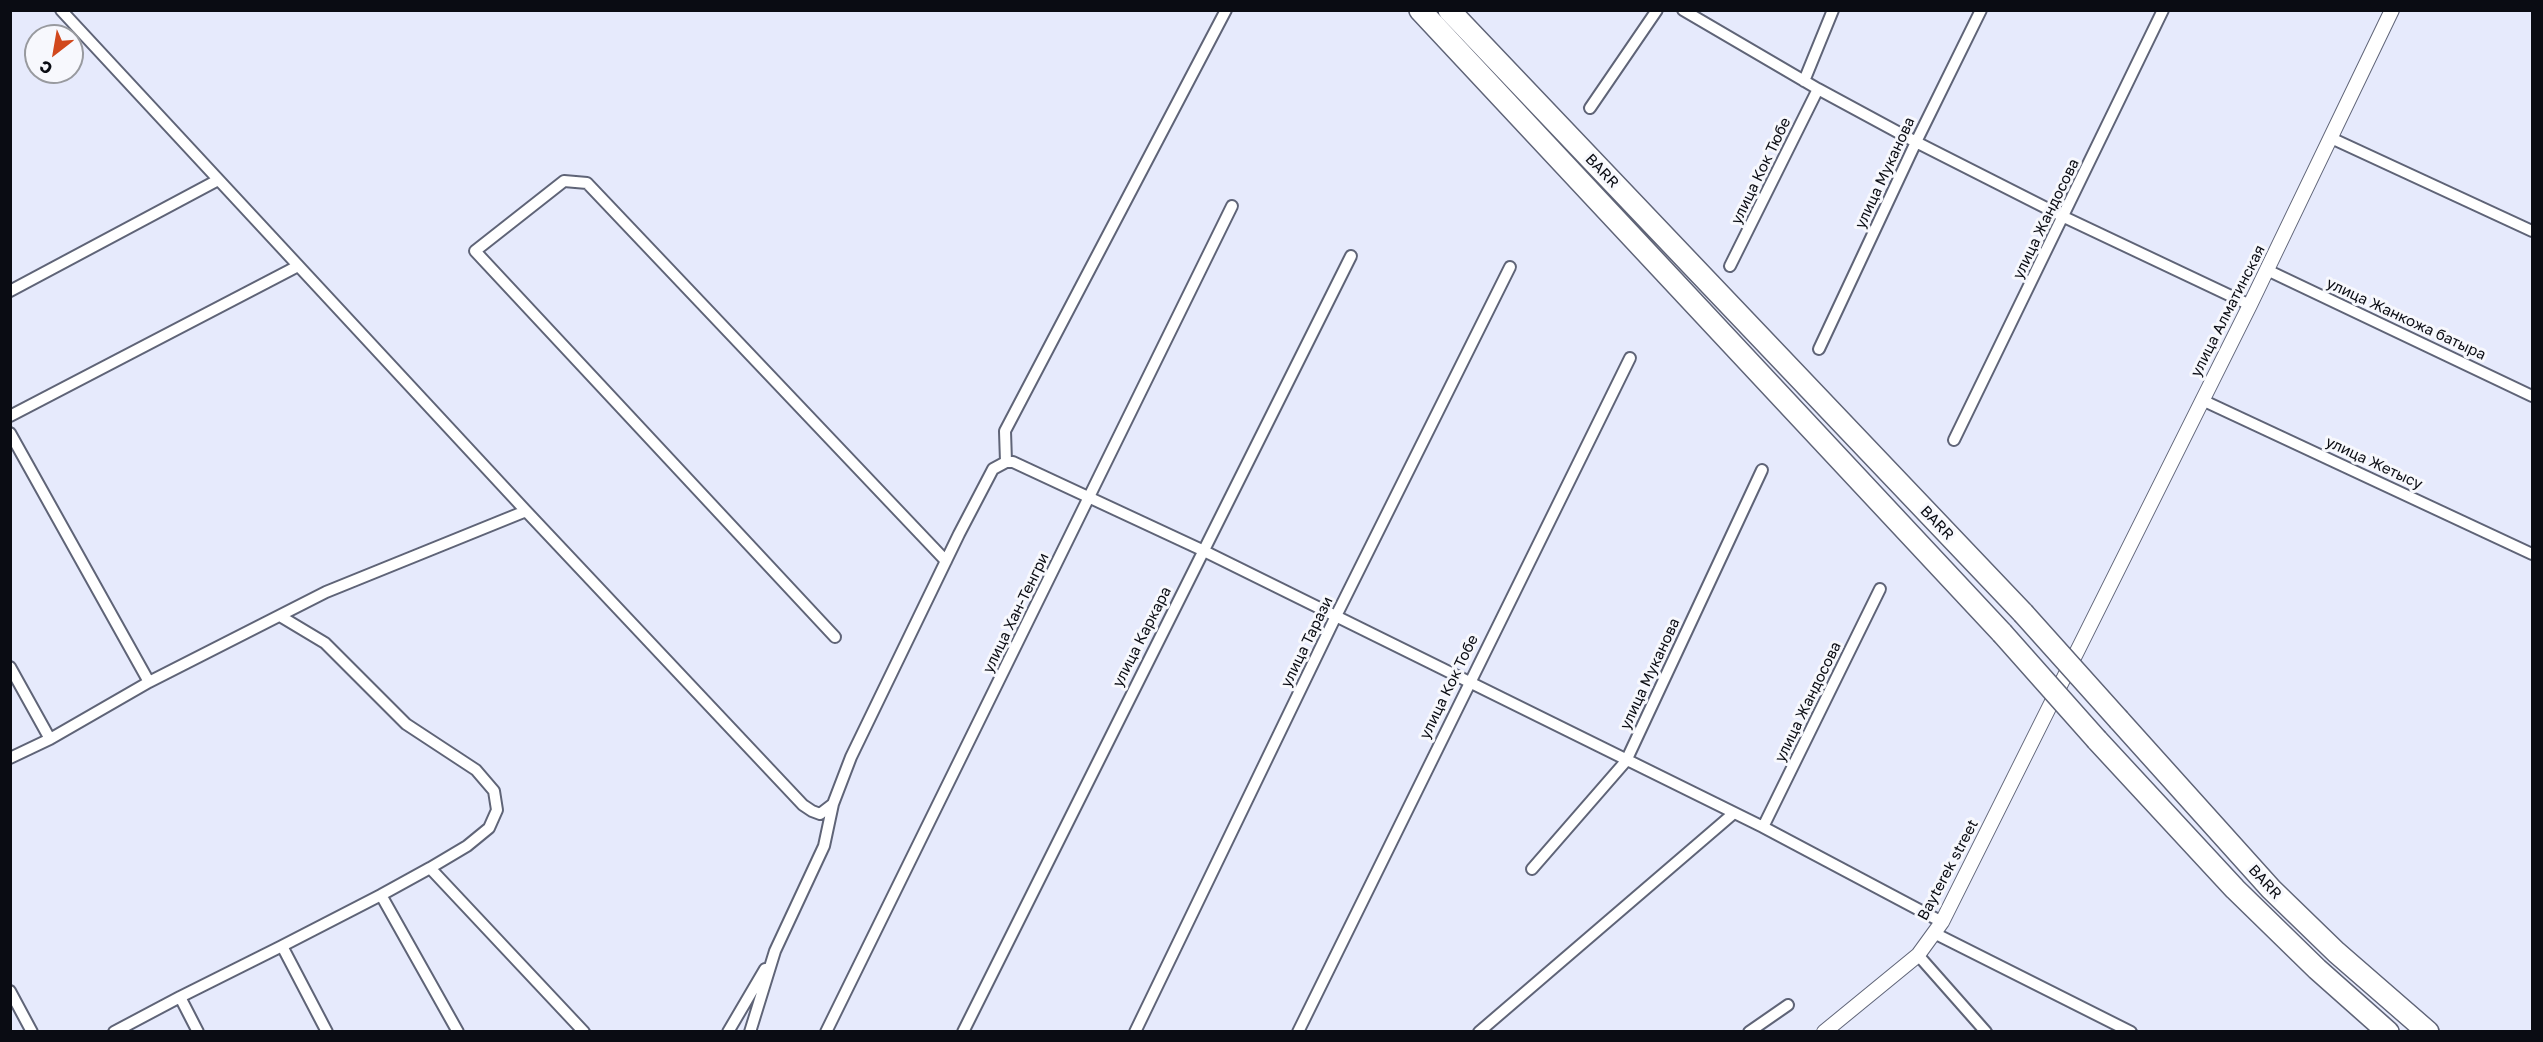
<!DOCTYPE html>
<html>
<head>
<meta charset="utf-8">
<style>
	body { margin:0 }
	#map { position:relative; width:2543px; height:1042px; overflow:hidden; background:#e6eafc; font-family:"Golos Text",sans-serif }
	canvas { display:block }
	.frame { position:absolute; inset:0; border:12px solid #0a0c13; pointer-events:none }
	.north { position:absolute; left:24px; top:24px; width:60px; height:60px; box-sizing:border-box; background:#f7f8fd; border:2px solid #989a9f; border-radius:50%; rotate:211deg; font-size:16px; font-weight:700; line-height:24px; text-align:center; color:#0a0c13 }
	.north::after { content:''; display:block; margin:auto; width:21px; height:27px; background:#d1481d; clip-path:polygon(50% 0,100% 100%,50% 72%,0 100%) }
</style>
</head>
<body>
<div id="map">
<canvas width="2543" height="1042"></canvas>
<div class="frame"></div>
<div class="north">С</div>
</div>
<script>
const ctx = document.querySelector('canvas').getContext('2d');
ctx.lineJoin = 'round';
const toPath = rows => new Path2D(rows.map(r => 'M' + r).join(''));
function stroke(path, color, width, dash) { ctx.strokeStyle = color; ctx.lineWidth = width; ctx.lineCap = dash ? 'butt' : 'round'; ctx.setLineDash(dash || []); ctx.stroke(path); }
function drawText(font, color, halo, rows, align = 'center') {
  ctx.font = font + ' "Golos Text",sans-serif'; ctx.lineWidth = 6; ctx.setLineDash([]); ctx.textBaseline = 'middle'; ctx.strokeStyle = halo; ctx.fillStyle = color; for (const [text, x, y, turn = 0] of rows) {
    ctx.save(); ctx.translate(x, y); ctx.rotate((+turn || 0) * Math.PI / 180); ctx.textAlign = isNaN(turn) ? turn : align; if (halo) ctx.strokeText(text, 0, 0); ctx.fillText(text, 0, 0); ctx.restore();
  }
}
const minor = toPath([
	[61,10,526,511,803,805,812,811,820,814,833,804,851,757,959,534,993,469,1006,462,1013,462,1202,550,1763,827,1942,922],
	[1683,10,1818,89,1916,142,2064,217,2250,305],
	[1804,81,1833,10],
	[1590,108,1657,10],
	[2331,138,2532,231],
	[1730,266,1818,89],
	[2267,270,2532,396],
	[10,291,218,180],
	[1819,349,1916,142,1981,10],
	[2202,400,2532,554],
	[10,416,298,266],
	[10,433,149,682],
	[1954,440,2163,10],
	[1006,462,1005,431,1226,10],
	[280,616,325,643,406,724,476,770,494,791,497,810,489,828,467,846,430,868],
	[835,637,475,251,564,181,587,183,946,561],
	[10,667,50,739],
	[10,758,50,739,149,682,326,592,526,511],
	[1763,827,1880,589],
	[1532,869,1626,761,1762,470],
	[1934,933,2131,1032],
	[1918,955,1986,1032],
	[10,991,32,1032],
	[114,1032,180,997],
	[198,1032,180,997,282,946],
	[327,1032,282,946,381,895],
	[458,1032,381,895,430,868,584,1032],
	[728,1032,765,969],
	[750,1032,775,951,824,846,833,804],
	[826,1032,1232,206],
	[963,1032,1351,256],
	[1135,1032,1335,618,1510,267],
	[1298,1032,1630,358],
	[1479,1032,1734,813],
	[1749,1032,1788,1005]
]);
const tertiary = toPath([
	[1824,1032,1918,955,1942,922,2250,305,2392,10]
]);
const motorway = toPath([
	[1420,10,2002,633],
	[1449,10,2023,613],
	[2119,720,2271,889,2336,952,2428,1032],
	[2097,740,2235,889,2317,969,2388,1032]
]);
stroke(minor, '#5f6477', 14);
stroke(tertiary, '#5f6477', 16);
stroke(motorway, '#5f6477', 24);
stroke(minor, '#fff', 10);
stroke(tertiary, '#fff', 14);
stroke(motorway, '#fff', 21);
const motorwayBridge = toPath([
	[2023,613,2119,720],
	[2002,633,2097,740]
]);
stroke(motorwayBridge, '#5f6477', 24, []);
stroke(motorwayBridge, '#fff', 21);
drawText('15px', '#0a0c13', '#f7f8fd', [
	["BARR",1602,171,46],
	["улица Кок Тюбе",1761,171,-64],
	["улица Муканова",1885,173,-65],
	["улица Жандосова",2046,219,-64],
	["улица Алматинская",2228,311,-63],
	["улица Жанкожа батыра",2406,319,25],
	["улица Жетысу",2374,463,25],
	["BARR",1937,523,46],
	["улица Хан-Тенгри",1016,613,-64],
	["улица Каркара",1142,637,-63],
	["улица Тарази",1307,642,-64],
	["улица Муканова",1650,674,-65],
	["улица Кок Тобе",1449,687,-64],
	["улица Жандосова",1808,702,-64],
	["Bayterek street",1948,870,-62],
	["BARR",2265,882,47]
]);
</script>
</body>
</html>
